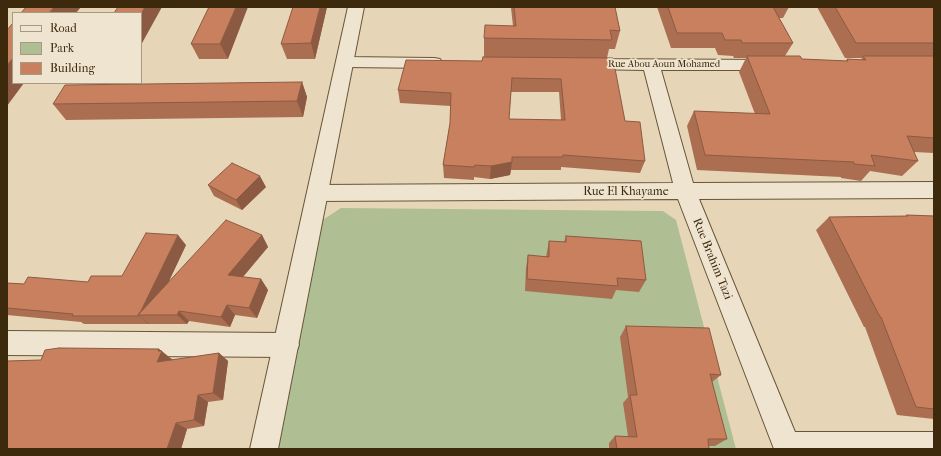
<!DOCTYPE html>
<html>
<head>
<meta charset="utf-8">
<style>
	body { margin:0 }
	#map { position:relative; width:941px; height:456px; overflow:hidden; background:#e6d6b7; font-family:"IM FELL French Canon",serif }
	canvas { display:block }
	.frame { position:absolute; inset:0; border:8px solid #3d2a0d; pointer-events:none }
	.legend { position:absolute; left:12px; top:12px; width:130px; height:72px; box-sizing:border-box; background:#efe4d0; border:1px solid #a89a82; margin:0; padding:5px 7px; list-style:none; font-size:12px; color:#3d2a0d }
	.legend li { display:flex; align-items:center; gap:8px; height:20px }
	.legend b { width:20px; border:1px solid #a89a82 }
</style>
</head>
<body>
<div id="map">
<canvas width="941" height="456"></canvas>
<div class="frame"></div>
<ul class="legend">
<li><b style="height:5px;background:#efe4d0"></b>Road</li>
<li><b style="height:11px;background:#afbf93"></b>Park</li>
<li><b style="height:11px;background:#c8805e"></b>Building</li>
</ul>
</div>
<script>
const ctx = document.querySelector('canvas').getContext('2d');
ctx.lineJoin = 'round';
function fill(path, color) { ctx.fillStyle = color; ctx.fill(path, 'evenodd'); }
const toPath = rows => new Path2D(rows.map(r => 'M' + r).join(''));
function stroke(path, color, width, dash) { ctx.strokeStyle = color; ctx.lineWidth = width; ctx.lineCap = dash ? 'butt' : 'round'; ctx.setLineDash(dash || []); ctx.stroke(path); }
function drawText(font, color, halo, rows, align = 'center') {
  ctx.font = font + ' "IM FELL French Canon",serif'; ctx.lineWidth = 3.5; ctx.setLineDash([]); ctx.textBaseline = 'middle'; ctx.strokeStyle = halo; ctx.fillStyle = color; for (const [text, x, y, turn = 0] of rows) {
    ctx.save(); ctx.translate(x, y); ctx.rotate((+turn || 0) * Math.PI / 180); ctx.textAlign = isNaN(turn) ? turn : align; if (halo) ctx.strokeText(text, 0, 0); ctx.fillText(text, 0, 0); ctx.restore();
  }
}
fill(toPath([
	[341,208,663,211,676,220,736,449,276,449,321,221]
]), '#afbf93');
const minor = toPath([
	[346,57,434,58,440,59,443,63,440,67,434,68,346,67,340,66,337,62,340,58,346,57],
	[585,59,772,60,778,61,781,65,778,69,772,70,661,70,693,183,934,182,934,198,699,199,795,432,934,432,934,449,774,449,678,199,317,201,310,199,307,193,310,187,317,185,673,183,644,70,585,69,579,68,576,64,579,60,585,59],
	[7,331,286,333,295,336,299,345,295,354,286,357,7,355,7,331]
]);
const tertiary = toPath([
	[348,7,364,7,278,449,250,449,348,7]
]);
stroke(minor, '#675538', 2);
stroke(tertiary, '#675538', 2);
fill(minor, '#efe4d0');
fill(tertiary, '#efe4d0');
fill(toPath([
	[209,7,228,59,199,59,191,44],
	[327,7,315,59,287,59,281,44],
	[508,7,615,7,620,31,615,49,609,49,607,58,625,121,645,161,640,173,561,167,561,170,511,170,510,175,490,179,474,177,474,180,444,178,443,165,450,123,451,106,400,103,398,90,482,61,484,57,484,38,513,26,511,8,508,8],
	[511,92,559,92,561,120,509,119],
	[657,7,789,7,783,18,779,18,793,43,785,56,802,59,846,61,847,59,861,60,862,58,845,58,817,7,813,7,934,7,934,153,914,152,918,161,902,176,870,171,861,181,841,178,841,177,697,170,687,126,694,111,755,114,739,72,746,58,734,58,733,56,718,55,715,48,671,48],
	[302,82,307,97,303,117,66,120,53,104],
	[208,185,266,187,242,210,214,196],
	[907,215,934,216,934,419,897,415,865,327,864,327,816,230,829,217,905,216],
	[262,235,268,247,243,277,261,279,268,290,257,318,235,315,230,327,189,321,187,324,84,324,81,322,7,315,7,283,24,284,88,282,122,276,186,245,169,281],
	[566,236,646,280,639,292,616,290,612,299,525,291,526,268,528,255,546,257,549,241,564,242],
	[626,326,721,375,712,382,727,439,715,446,709,446,709,449,609,449,609,443,615,436,628,436,623,403,628,397,620,337],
	[159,349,173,360,219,353,228,361,223,400,208,402,204,426,187,429,181,449,7,449,41,360]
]), '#ac6e51');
fill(toPath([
	[54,7,81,7,76,13,49,13],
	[145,7,162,7,141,45,141,14],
	[236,7,248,7,228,59,220,44],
	[320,7,327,7,315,59,311,43],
	[13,58,13,83,24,83,7,106,7,65],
	[302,82,307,97,303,117,297,101],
	[512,162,510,175,490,179,491,166],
	[260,176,266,187,242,210,236,200],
	[178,235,186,245,153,315,139,315],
	[262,235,268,247,236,285,228,275],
	[261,279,268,290,257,318,249,308],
	[227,305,235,315,230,327,221,317],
	[179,311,189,321,187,324,177,315],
	[139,316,149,324,148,324],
	[159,349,170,358,173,360,157,362,158,351],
	[219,353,228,361,223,400,213,393],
	[198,395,208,402,204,426,194,420],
	[176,423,187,429,181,449,167,449]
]), '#8c5a42');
const building = toPath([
	[26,7,54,7,49,13,21,13,26,7],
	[118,7,145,7,141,14,141,13,114,13,118,7],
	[209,7,236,7,220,44,191,44,209,7],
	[293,7,320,7,311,43,281,44,293,7],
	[514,7,615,7,620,31,610,30,612,40,484,38,485,25,516,26,514,7],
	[668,7,773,7,793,43,742,43,741,40,725,40,722,33,677,33,668,7],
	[835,7,934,7,934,43,856,43,835,7],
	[13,23,13,58,7,65,7,30,13,23],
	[747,56,800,56,802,59,848,61,847,59,866,60,863,56,934,56,934,138,907,136,918,161,871,155,875,166,854,164,854,162,705,155,694,111,770,114,747,56],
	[483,57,613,58,625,121,640,122,645,161,563,155,563,157,512,157,512,162,491,166,475,165,474,167,443,165,450,123,451,93,398,90,406,60,482,61,483,57],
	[512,78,561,79,565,120,509,119,512,78],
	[302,82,297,101,53,104,65,85,302,82],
	[232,163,260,176,236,200,208,185,232,163],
	[907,215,934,216,934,409,916,407,881,317,880,317,829,217,908,216,907,215],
	[226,220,262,235,228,275,261,279,249,308,227,305,221,317,179,311,177,315,138,315,226,220],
	[146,233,178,235,141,311,138,315,139,316,72,316,73,314,7,308,7,283,24,284,28,277,88,282,91,276,122,276,146,233],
	[566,236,641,241,646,280,617,278,618,286,527,279,528,255,549,257,549,241,566,242,566,236],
	[626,326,709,328,721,375,710,374,727,439,708,439,709,449,617,449,615,436,637,437,630,395,637,395,626,326],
	[59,348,159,349,158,351,162,351,157,362,219,353,213,393,198,395,194,420,176,423,167,449,7,449,7,361,41,360,45,350,59,348]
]);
fill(building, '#c8805e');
stroke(building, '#8c5a42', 1);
drawText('10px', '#3d2a0d', '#efe4d0', [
	["Rue Abou Aoun Mohamed",664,65]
]);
drawText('12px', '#3d2a0d', '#efe4d0', [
	["Rue El Khayame",626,192],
	["Rue Brahim Tazi",712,259,68]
]);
</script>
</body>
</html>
